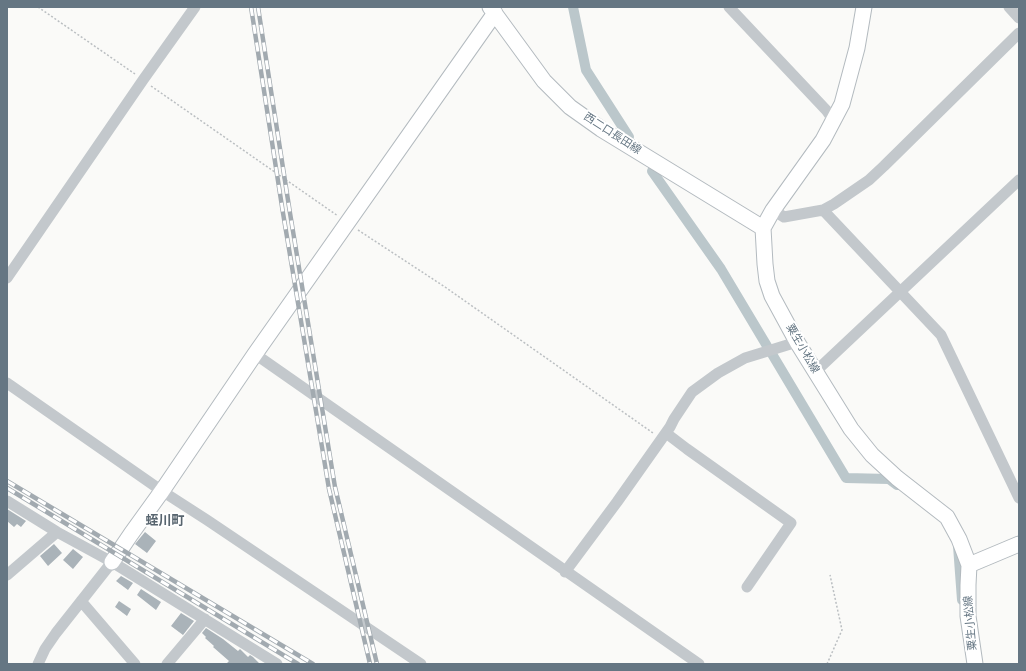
<!DOCTYPE html>
<html>
<head>
<meta charset="utf-8">
<style>
	body { margin:0 }
	#map { position:relative; width:1026px; height:671px; overflow:hidden; background:#fafaf8; font-family:"Nunito Sans",sans-serif }
	canvas { display:block }
	.frame { position:absolute; inset:0; border:8px solid #657683; pointer-events:none }
</style>
</head>
<body>
<div id="map">
<canvas width="1026" height="671"></canvas>
<div class="frame"></div>
</div>
<script>
const ctx = document.querySelector('canvas').getContext('2d');
ctx.lineJoin = 'round';
const toPath = rows => new Path2D(rows.map(r => 'M' + r).join(''));
function stroke(path, color, width, dash) { ctx.strokeStyle = color; ctx.lineWidth = width; ctx.lineCap = dash ? 'butt' : 'round'; ctx.setLineDash(dash || []); ctx.stroke(path); }
function fill(path, color) { ctx.fillStyle = color; ctx.fill(path, 'evenodd'); }
function drawText(font, color, halo, rows, align = 'center') {
  ctx.font = font + ' "Nunito Sans","Noto Sans JP",sans-serif'; ctx.lineWidth = 4; ctx.setLineDash([]); ctx.textBaseline = 'middle'; ctx.strokeStyle = halo; ctx.fillStyle = color; for (const [text, x, y, turn = 0] of rows) {
    ctx.save(); ctx.translate(x, y); ctx.rotate((+turn || 0) * Math.PI / 180); ctx.textAlign = isNaN(turn) ? turn : align; if (halo) ctx.strokeText(text, 0, 0); ctx.fillText(text, 0, 0); ctx.restore();
  }
}
stroke(toPath([
	[573,7,586,70,629,137],
	[652,171,721,269,767,346],
	[772,354,846,478,889,479,897,485],
	[958,546,962,600]
]), '#bbc7cb', 10);
fill(toPath([
	[7,509,26,521,21,527,17,524,14,527,7,521],
	[145,532,156,541,147,553,135,544],
	[54,544,62,553,48,566,40,556],
	[73,549,83,557,73,569,63,560],
	[121,576,133,583,128,590,116,581],
	[141,589,161,602,156,610,137,595],
	[119,601,131,609,127,616,115,607],
	[181,613,194,621,183,635,171,626],
	[206,628,223,639,238,651,240,649,248,657,250,655,253,657,260,664,226,664,229,661,213,647,214,646,205,638,206,637,202,633]
]), '#aab3b9');
const secondary = toPath([
	[490,7,544,81,570,107,601,129,763,228],
	[864,7,857,48,842,104,823,140,773,210,763,228,765,264,767,281,772,296,797,342,851,429,872,455,897,478,947,517,959,539,969,565,968,585,968,616,975,664],
	[112,562,131,534,162,491,255,354,495,13],
	[969,565,1019,544]
]);
stroke(secondary, '#b3babf', 17);
stroke(toPath([
	[38,7,135,74],
	[151,86,338,216],
	[358,230,445,287,653,433],
	[827,664,842,630,830,575]
]), '#bbbfc2', 1.5, [2, 2]);
stroke(toPath([
	[729,7,827,111,834,121],
	[1009,7,1019,18],
	[773,210,784,217,823,210,834,204,869,180,884,166,1019,33],
	[823,210,941,335,1019,498],
	[7,278,143,80,195,7],
	[255,354,699,664],
	[815,372,1019,180],
	[7,383,162,491,207,520,421,664],
	[666,433,687,449,791,523,747,587],
	[7,501,57,532,112,562,277,664],
	[565,572,617,502,670,427,674,419,692,392,718,373,745,358,797,342],
	[7,575,57,532],
	[81,601,135,664],
	[38,664,45,649,56,633,112,562],
	[167,664,205,619]
]), '#c3c8cc', 11);
stroke(secondary, '#fff', 15);
const rail = toPath([
	[251,7,283,213,329,489,370,664],
	[258,7,290,213,335,487,377,664],
	[7,481,313,664],
	[7,488,298,664]
]);
stroke(rail, '#a2aab0', 4.5);
stroke(rail, '#fff', 3, [9]);
drawText('11px', '#657683', '#fff', [
	["西二口長田線",612,134,33],
	["粟生小松線",802,349,60],
	["粟生小松線",971,623,-95]
]);
drawText('bold 13px', '#57646e', '#fff', [
	["蛭川町",165,522]
]);
</script>
</body>
</html>
